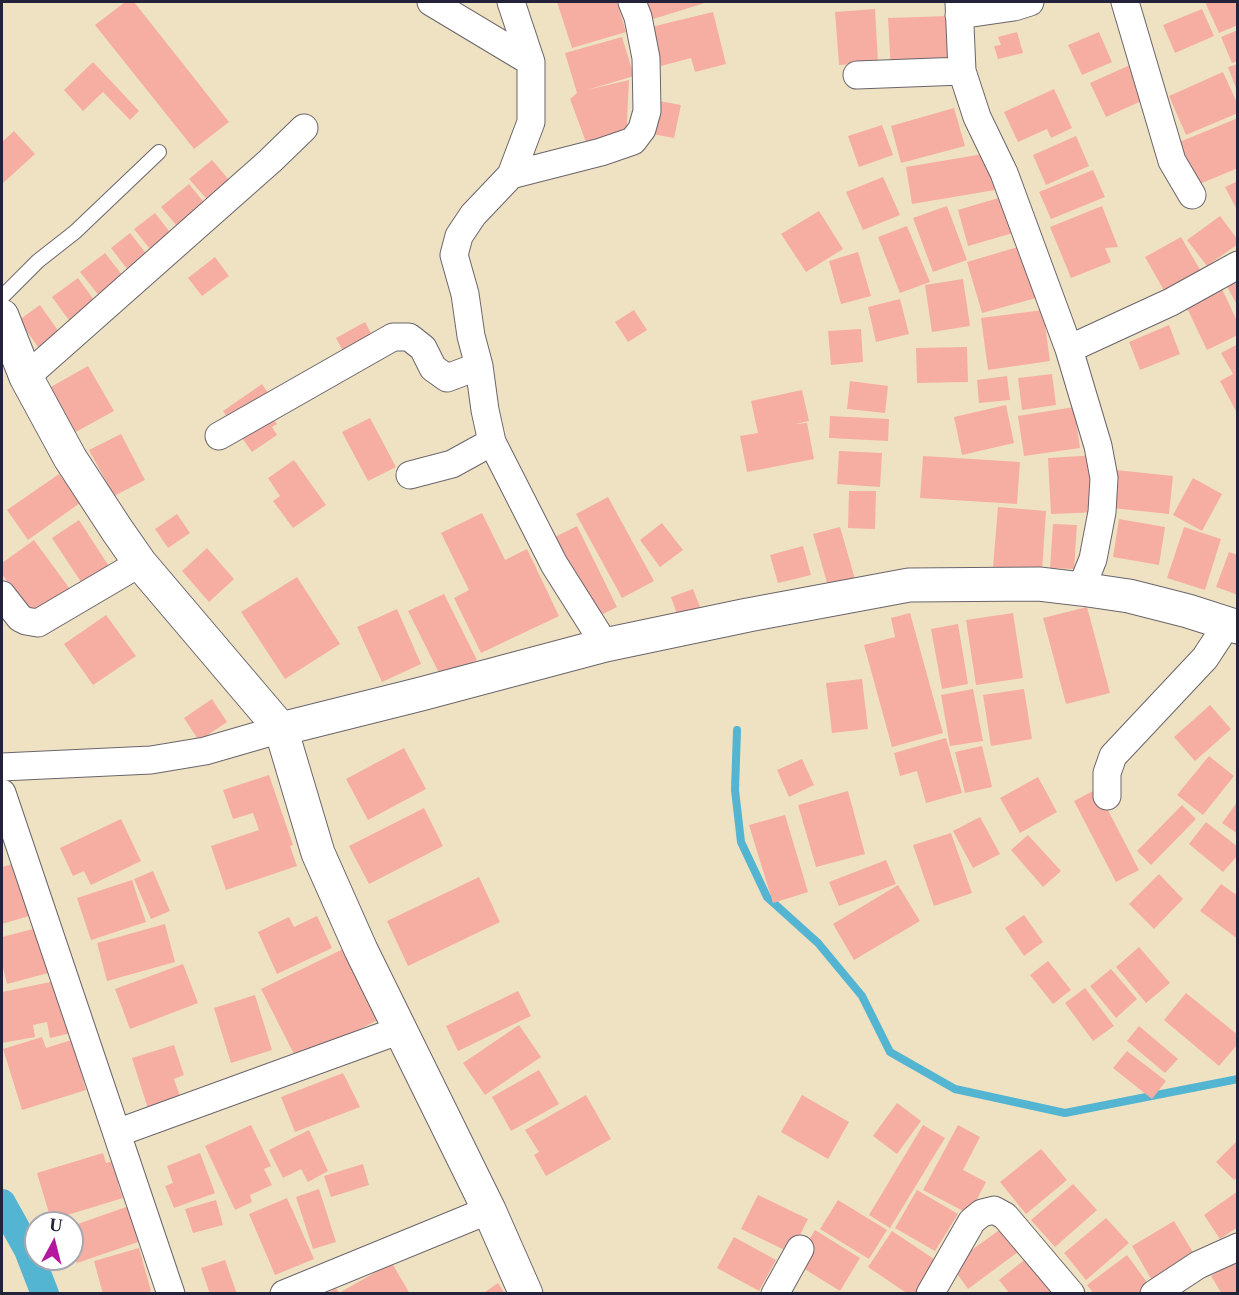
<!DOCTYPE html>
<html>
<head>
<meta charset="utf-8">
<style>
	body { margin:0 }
	#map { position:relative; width:1239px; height:1295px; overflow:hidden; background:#efe2c3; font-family:"Libre Caslon Text",serif }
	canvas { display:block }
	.frame { position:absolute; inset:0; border:3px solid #22223b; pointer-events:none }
	.north { position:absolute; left:24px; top:1211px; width:60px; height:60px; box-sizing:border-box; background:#fff; border:2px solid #a7a7b1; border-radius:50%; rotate:7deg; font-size:16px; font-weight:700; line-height:24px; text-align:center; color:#22223b }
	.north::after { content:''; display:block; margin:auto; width:21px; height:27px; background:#b5179e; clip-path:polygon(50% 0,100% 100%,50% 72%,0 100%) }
</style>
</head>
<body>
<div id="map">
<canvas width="1239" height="1295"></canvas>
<div class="frame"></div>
<div class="north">U</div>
</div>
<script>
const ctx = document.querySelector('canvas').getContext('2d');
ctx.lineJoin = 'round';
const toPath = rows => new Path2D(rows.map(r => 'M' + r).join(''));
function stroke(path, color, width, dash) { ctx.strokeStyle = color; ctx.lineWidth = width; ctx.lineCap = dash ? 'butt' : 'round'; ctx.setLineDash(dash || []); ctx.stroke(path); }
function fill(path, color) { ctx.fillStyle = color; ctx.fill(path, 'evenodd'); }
stroke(toPath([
	[737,730,735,790,741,842,767,897,818,943,862,996,890,1052,955,1089,1065,1113,1238,1079]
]), '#53b5d2', 8);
stroke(toPath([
	[2,1203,28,1250,45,1294]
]), '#53b5d2', 28);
fill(toPath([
	[125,2,134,2,229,122,194,149,95,25],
	[557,2,617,2,626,32,572,48],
	[644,2,708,2,650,20],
	[1205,2,1238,2,1238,25,1219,33],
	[875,9,878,62,839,65,835,12],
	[1202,9,1214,36,1175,53,1163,25],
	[713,12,726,64,695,72,691,58,661,66,651,27],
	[948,16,951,69,891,72,888,18],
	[1238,30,1238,61,1232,63,1221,37],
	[1017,32,1023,53,998,59,994,46,1001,45,998,37],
	[1099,32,1112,62,1082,75,1068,45],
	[622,37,634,76,587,90,629,80,626,141,590,153,570,99,577,93,565,53],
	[93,62,139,111,130,120,103,92,83,111,64,90],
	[1238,64,1238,91,1237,91,1228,67],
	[1130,65,1146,99,1106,117,1090,83],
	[1223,72,1238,105,1238,113,1186,135,1169,96],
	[1054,89,1072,128,1051,138,1047,129,1018,142,1004,112],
	[659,101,681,105,674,138,652,134],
	[954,108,965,146,901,163,891,126],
	[1238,118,1238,168,1190,188,1172,145],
	[882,125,893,155,859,167,848,136],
	[14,131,35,154,2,184,2,142],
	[1076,136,1089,166,1046,185,1033,155],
	[989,153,995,190,912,204,906,167],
	[212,160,242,195,220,214,189,179],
	[1093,170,1105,197,1051,219,1039,192],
	[883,177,900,215,863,230,846,192],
	[1238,181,1238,212,1225,187],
	[189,184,215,216,187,238,161,207],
	[1002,197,1013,233,968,246,958,210],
	[947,206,967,260,933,272,913,218],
	[1102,206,1118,247,1105,248,1111,262,1071,278,1050,227],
	[819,211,843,249,806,272,781,234],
	[155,213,183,249,163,265,134,229],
	[1220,216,1238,240,1238,244,1207,266,1187,240],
	[907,226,930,282,900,293,878,237],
	[130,233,160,271,141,287,111,248],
	[1181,237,1202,273,1166,294,1145,257],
	[1021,246,1036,298,982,313,967,262],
	[858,252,871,296,841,304,829,261],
	[105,253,134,290,109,308,80,272],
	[215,257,229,276,202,296,188,278],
	[1238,274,1238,307,1224,281],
	[78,278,102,311,76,330,52,297],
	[963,279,970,326,932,332,925,285],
	[1222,289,1238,323,1238,335,1207,350,1186,306],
	[900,299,909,334,876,342,868,307],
	[40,305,64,339,43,354,19,320],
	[634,310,647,330,628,342,615,322],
	[1043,310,1050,361,988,370,981,318],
	[365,322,380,350,351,366,336,338],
	[1169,325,1180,354,1140,370,1129,342],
	[861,329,863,362,831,365,828,331],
	[1238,344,1238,415,1220,381,1233,374,1221,353],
	[967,347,968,382,917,383,916,348],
	[88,366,114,411,74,433,49,388],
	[1052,374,1056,405,1022,410,1018,378],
	[1007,376,1010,400,979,403,977,380],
	[850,381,888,386,885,413,847,409],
	[262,384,275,403,266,409,277,424,272,427,277,435,252,452,223,411],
	[802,390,809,421,795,424,807,423,814,459,747,472,740,436,758,433,751,401],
	[1006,405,1014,443,962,455,954,417],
	[1074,407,1080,448,1024,456,1018,416],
	[830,416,889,419,888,441,829,438],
	[370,418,396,467,368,481,342,432],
	[121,434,145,480,114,496,89,450],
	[839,451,882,453,880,487,837,484],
	[1097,455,1100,512,1051,514,1048,458],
	[923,456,1020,462,1017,504,920,498],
	[294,460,326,505,293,528,273,501,280,496,268,478],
	[1116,470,1173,476,1169,514,1112,508],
	[59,474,80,503,28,540,7,510],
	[1193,478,1222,494,1202,531,1173,515],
	[849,491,876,491,875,529,848,528],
	[608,497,654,581,622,598,576,514],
	[998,507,1046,511,1042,570,993,567],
	[482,513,505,560,527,549,559,616,481,653,454,598,469,590,441,533],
	[177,514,190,533,168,548,155,529],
	[1119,519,1165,527,1159,565,1113,557],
	[79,520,112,571,85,588,52,538],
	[662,523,683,550,660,567,640,540],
	[1053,524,1077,525,1074,569,1050,568],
	[577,526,617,607,587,622,547,541],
	[840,527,855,579,828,586,813,534],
	[1184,527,1221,539,1205,590,1167,578],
	[34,540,70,589,32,616,2,574,2,563],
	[803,546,811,575,778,583,770,555],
	[207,548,234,579,209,602,182,571],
	[1229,552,1238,555,1238,595,1216,587],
	[297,577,340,644,285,679,241,612],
	[693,589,702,612,679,620,671,597],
	[444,594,477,660,441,677,408,611],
	[1087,607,1110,693,1066,704,1043,618],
	[397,609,421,664,382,682,357,627],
	[910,613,943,733,892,747,864,645,895,637,891,618],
	[1013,613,1023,678,976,685,966,620],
	[106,615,136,656,93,685,64,644],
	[958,624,968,684,942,689,931,629],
	[862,679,868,729,832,733,826,683],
	[973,689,983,741,950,746,941,695],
	[1024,689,1032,739,991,746,983,695],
	[212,699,227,722,199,741,184,718],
	[1210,705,1231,729,1195,761,1174,737],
	[946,738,962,793,926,803,917,771,900,776,894,753],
	[982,746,992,787,965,793,955,752],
	[404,748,426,789,368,820,346,779],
	[1209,756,1234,776,1203,815,1177,795],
	[802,759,814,785,789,797,777,770],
	[269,775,293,845,290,846,297,866,226,890,211,846,259,830,253,813,233,819,223,790],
	[1038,777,1057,812,1020,833,1000,798],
	[1097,789,1139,870,1116,882,1074,801],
	[848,791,865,854,816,867,798,805],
	[1238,801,1238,834,1222,823],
	[1182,805,1196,819,1151,865,1137,851],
	[424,808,443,846,369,884,349,846],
	[785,815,808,892,773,903,749,825],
	[980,817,1000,854,973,868,953,831],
	[121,819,141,861,91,885,84,871,73,876,60,848],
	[1206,822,1238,847,1238,855,1223,872,1189,844],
	[951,833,972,893,934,906,913,845],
	[1028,835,1061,871,1043,887,1011,850],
	[886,860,896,884,839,906,829,882],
	[20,862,29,916,2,924,2,867],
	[153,871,170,911,151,919,134,879],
	[1159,874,1183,899,1154,929,1129,904],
	[479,877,500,922,408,966,387,921],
	[132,880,146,922,91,940,77,898],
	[1221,884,1238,896,1238,939,1200,911],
	[898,885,920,921,854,960,833,924],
	[1024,915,1043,942,1024,956,1005,928],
	[317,916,332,948,277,974,258,932,289,917,294,927],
	[165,924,175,962,107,981,97,943],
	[41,927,52,972,7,984,2,963,2,937],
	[1139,947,1170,983,1146,1003,1116,967],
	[345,948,380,1019,297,1060,261,989],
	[1048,961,1071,990,1053,1004,1030,975],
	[183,964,198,1003,130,1029,115,989],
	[1111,969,1137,999,1116,1018,1090,986],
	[60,980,71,1033,50,1038,47,1022,33,1025,35,1037,2,1043,2,992],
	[1085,988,1114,1026,1093,1041,1065,1003],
	[518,991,531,1016,458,1051,446,1026],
	[1186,993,1238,1035,1238,1044,1219,1066,1164,1020],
	[255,995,272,1050,231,1063,214,1008],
	[519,1025,541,1057,485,1095,463,1063],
	[1139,1026,1178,1059,1165,1073,1127,1041],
	[42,1037,46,1048,81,1037,91,1069,81,1073,86,1090,22,1110,3,1049],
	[174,1045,184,1075,174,1079,181,1099,148,1109,132,1058],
	[1127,1051,1166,1081,1152,1099,1113,1068],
	[539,1070,559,1104,511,1131,492,1097],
	[343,1073,360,1107,295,1132,281,1097],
	[586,1095,611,1139,546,1176,534,1155,539,1152,525,1130],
	[802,1095,849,1122,828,1159,781,1132],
	[897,1103,921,1121,897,1154,873,1136],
	[251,1125,271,1166,264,1169,272,1185,250,1195,252,1202,235,1210,205,1146],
	[923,1125,945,1138,890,1228,869,1215],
	[958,1125,980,1137,963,1170,986,1182,969,1214,923,1190],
	[309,1130,328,1171,308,1182,301,1169,283,1178,269,1150],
	[1238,1140,1238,1177,1234,1180,1216,1162],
	[1041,1149,1067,1180,1026,1214,1000,1182],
	[103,1153,106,1163,117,1160,124,1183,118,1184,123,1198,51,1220,37,1173],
	[200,1153,215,1193,174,1208,165,1186,173,1183,167,1166],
	[363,1164,369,1185,331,1197,324,1176],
	[1073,1184,1097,1210,1055,1247,1031,1220],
	[319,1189,336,1242,313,1249,296,1197],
	[917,1190,958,1214,935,1251,895,1228],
	[1238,1191,1238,1227,1220,1239,1204,1215],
	[758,1195,808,1219,791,1253,741,1229],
	[287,1198,314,1259,275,1275,249,1214],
	[216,1200,223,1225,193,1233,185,1209],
	[838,1200,887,1230,869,1259,820,1229],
	[132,1205,144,1240,77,1263,72,1250,72,1226],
	[1106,1218,1129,1243,1086,1280,1064,1253],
	[1174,1221,1197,1259,1154,1284,1132,1246],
	[1009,1223,1026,1246,968,1289,951,1265],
	[815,1230,860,1258,840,1291,795,1263],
	[892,1231,940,1263,920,1294,908,1294,868,1267],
	[734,1237,776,1260,759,1291,717,1268],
	[139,1248,151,1291,143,1294,103,1294,94,1261],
	[1033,1253,1063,1294,1010,1294,999,1280],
	[1127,1255,1152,1289,1146,1294,1094,1294,1087,1285],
	[225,1260,237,1294,210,1294,201,1268],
	[1238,1260,1238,1294,1222,1294,1211,1276],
	[392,1263,410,1294,326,1294,336,1288,339,1293],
	[498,1283,505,1294,482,1294]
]), '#f6aea2');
const service = toPath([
	[2,297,38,261,75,232,159,152]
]);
const minor = toPath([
	[431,2,531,62],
	[511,2,531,62,531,122,511,175,473,215,459,236,454,255,465,294,471,336,479,366,485,410,492,442,554,564,605,645],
	[959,2,962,71,977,117,1004,173,1069,349,1098,446,1104,478,1102,512,1093,559,1081,589],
	[1125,2,1172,161,1192,195],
	[959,15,1014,7,1030,2],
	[857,75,962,71],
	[511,175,601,152,633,141,642,129,647,111,646,58,638,17,632,2],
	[1069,349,1171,302,1238,265],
	[26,377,270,161,304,128],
	[219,436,393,337,409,337,423,348,433,368,447,378,479,366],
	[410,475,452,464,492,442],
	[2,595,20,618,26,621,38,623,140,563],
	[2,767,151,760,205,751,281,729],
	[2,793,171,1294],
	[1107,796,1107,773,1113,756,1205,658,1228,623],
	[117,1133,400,1030],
	[284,1294,489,1210],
	[775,1294,800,1249],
	[930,1294,972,1221,982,1213,994,1210,1005,1216,1071,1294],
	[1154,1294,1198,1265,1238,1247]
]);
const tertiary = toPath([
	[2,316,26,377,70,458,117,530,140,563,281,729,421,694,605,645,748,615,909,585,1039,584,1081,589,1129,596,1188,611,1238,627],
	[281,729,318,853,361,950,489,1210,526,1294]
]);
stroke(service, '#6a656b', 16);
stroke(minor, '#6a656b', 29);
stroke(tertiary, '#6a656b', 35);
stroke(service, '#fff', 14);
stroke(minor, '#fff', 27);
stroke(tertiary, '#fff', 33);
</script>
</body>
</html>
